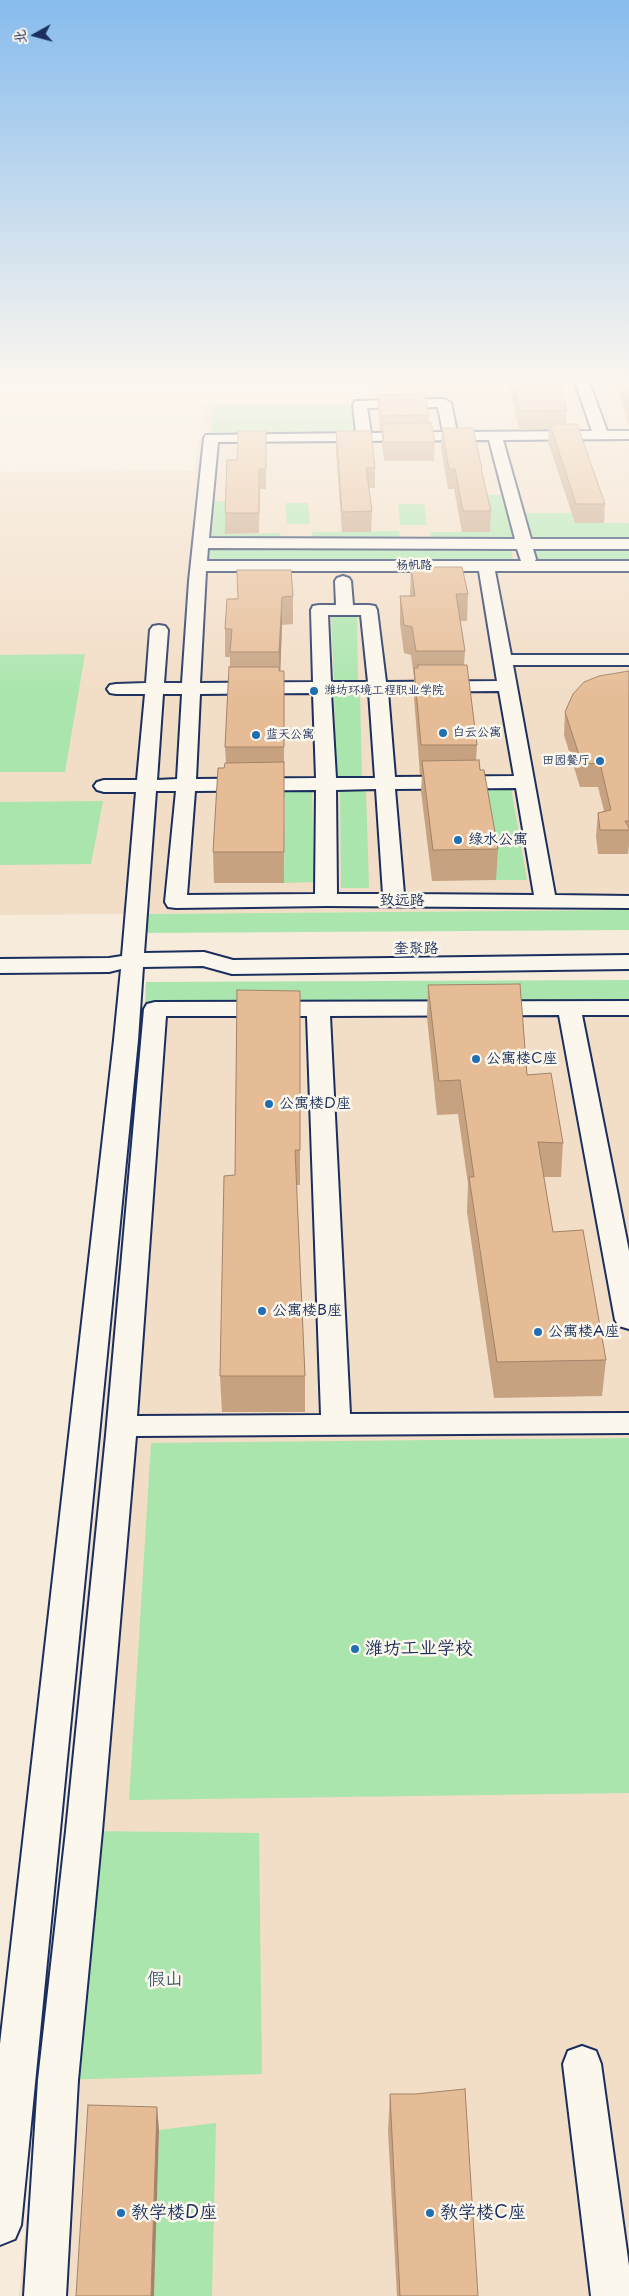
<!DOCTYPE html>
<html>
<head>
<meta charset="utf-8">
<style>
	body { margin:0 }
	#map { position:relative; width:629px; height:2296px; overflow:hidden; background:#f7ebdb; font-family:"Playpen Sans","LXGW WenKai TC",sans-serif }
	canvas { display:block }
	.north { position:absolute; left:10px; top:10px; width:50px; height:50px; -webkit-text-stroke:4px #fbf7ec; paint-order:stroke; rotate:263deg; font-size:14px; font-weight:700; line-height:20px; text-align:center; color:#1b2f5e }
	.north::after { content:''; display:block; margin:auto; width:18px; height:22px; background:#1b2f5e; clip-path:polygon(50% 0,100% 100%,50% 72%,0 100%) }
</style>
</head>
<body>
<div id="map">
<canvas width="629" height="2296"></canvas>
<div class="north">北</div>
</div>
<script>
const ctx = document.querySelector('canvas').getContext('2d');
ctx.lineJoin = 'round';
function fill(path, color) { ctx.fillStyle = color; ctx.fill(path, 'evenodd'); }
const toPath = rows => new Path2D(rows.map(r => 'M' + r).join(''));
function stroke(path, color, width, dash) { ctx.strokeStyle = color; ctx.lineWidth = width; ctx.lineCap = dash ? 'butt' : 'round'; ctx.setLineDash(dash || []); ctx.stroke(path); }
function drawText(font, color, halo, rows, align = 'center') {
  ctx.font = font + ' "Playpen Sans","LXGW WenKai TC",sans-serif'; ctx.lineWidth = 5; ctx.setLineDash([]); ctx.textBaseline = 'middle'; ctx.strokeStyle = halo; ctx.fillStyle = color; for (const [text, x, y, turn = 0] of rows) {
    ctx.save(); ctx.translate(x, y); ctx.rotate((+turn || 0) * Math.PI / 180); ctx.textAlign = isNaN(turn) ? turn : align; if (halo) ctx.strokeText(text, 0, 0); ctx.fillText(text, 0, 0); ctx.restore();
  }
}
fill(toPath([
	[372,379,629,379,629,910,0,915,0,472,194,471,204,404,375,402],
	[629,1000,629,2296,19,2296,144,1002]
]), '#f2ddc6');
fill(toPath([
	[354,405,355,433,211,434,213,406],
	[481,495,503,495,514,538,431,538,430,532,489,532],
	[214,501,227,501,226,534,280,533,281,538,212,538],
	[285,503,308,503,310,524,287,524],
	[398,504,424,504,427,525,400,525],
	[522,513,572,513,575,523,629,523,629,539,529,538],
	[399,531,400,538,313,538,312,532],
	[532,547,629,547,629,562,535,562],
	[210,548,511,549,513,562,209,561],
	[357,612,358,682,334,681,331,613],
	[85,654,65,772,0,772,0,655],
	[334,690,360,690,362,780,336,780],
	[255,788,312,788,314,882,284,883,285,798,254,798],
	[462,788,511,788,527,880,496,880,482,800],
	[340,791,366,791,369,888,341,888],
	[103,801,91,864,0,865,0,802],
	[629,910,629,930,142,933,143,914],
	[629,980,629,1000,145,1002,146,982],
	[629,1438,629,1793,129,1800,151,1443],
	[84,1831,259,1833,262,2074,58,2080],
	[216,2123,212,2296,154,2296,159,2130]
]), '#a9e5ac');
const minor = toPath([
	[574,379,588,379,607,431,629,431,629,439,503,440,531,539,629,539,629,549,533,549,536,559,535,561,629,561,629,571,495,571,511,655,629,655,629,665,513,665,555,895,629,896,629,908,326,906,176,908,168,907,165,902,176,791,156,791,144,953,204,952,233,960,629,955,629,969,232,974,203,966,143,967,138,1040,21,2225,15,2239,0,2245,0,2044,114,1040,121,969,109,972,0,973,0,959,109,958,122,956,136,792,104,792,97,790,94,786,97,782,104,780,137,780,145,694,116,694,110,693,107,689,110,685,116,684,146,683,150,630,153,626,159,625,165,626,168,630,164,683,182,683,189,581,204,438,206,435,356,433,353,404,355,401,444,399,451,403,457,432,592,431,574,379],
	[438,407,443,432,371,433,367,408,438,407],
	[489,440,515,539,209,538,218,442,489,440],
	[208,548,517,549,521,561,207,561,208,548],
	[206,571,479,571,497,681,386,682,377,610,375,606,369,605,353,605,351,581,349,578,343,576,337,578,335,581,336,605,319,605,313,606,311,610,313,682,200,683,206,571],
	[328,615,361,615,368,682,331,682,328,615],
	[499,691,514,776,395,777,388,692,499,691],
	[369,692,375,778,336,778,331,693,369,692],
	[313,693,316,778,196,779,200,694,313,693],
	[163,694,182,694,177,779,157,780,163,694],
	[516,788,534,895,404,894,395,789,516,788],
	[376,789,383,894,337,894,336,790,376,789],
	[316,790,315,894,187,895,195,791,316,790],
	[629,1001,629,1015,582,1015,629,1251,629,1329,619,1326,615,1320,559,1015,330,1016,350,1414,629,1413,629,1433,136,1436,102,1831,78,2080,66,2296,24,2296,38,2080,66,1831,106,1435,144,1009,147,1004,155,1002,629,1001],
	[166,1016,307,1016,321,1415,137,1416,166,1016],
	[582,2046,596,2051,601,2064,629,2266,629,2296,591,2296,563,2064,568,2051,582,2046]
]);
stroke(minor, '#1b2f5e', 4);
fill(minor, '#fbf7ec');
fill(toPath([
	[508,379,558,379,567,410,566,424,605,504,604,523,575,523,548,442,549,429,519,430],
	[614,379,629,379,629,425],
	[378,395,429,415,429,423,435,442,434,461,384,461,382,443,382,431,380,431,378,410],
	[442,428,482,469,482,475,491,511,490,532,462,532,454,489,448,489,441,447],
	[266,431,266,489,260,489,259,533,225,534,225,513,237,460],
	[336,431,375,468,375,488,369,488,372,511,371,532,342,532,336,451],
	[411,567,468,594,467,621,460,621,465,651,464,665,477,745,476,760,480,770,498,849,496,880,432,881,421,791,422,775,420,775,414,697,414,677,411,655,404,653,400,624,400,596,410,596],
	[293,596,293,624,282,625,280,671,284,699,284,883,214,883,213,852,224,768,226,763,225,747,230,667,230,657,225,657,225,629,227,599],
	[629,671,629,845,628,854,598,854,596,836,598,813,604,811,598,787,580,787,564,735,565,712],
	[428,985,527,1075,563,1143,561,1177,544,1177,553,1232,606,1360,602,1396,494,1398,467,1212,468,1184,458,1114,437,1115,427,1017],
	[300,991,300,1185,296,1185,305,1376,305,1412,222,1412,220,1376],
	[390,2094,478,2296,397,2296,388,2131]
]), '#c6a281');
fill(toPath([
	[282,597,282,625,280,680,279,652],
	[157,2107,159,2130,154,2296,151,2296]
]), '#a18469');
const building = toPath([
	[513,379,558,379,567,410,520,411,513,379],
	[621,379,629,379,629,402,621,379],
	[425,394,429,415,381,416,378,395,425,394],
	[431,423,435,442,384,442,382,424,431,423],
	[550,424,577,424,605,504,576,504,550,424],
	[442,428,473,428,482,469,481,469,491,511,463,511,455,469,449,469,442,428],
	[238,431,266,431,266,469,259,469,259,513,225,513,227,460,237,460,238,431],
	[336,431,371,431,375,468,366,468,372,511,342,512,336,431],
	[411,567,462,567,468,594,456,594,465,651,416,651,412,627,404,625,400,596,415,596,411,567],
	[237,570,291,570,293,596,282,597,279,652,230,652,232,629,225,629,227,599,238,599,237,570],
	[418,665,467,665,477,745,421,745,414,668,418,668,418,665],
	[229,667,279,667,279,671,284,671,284,747,225,747,229,667],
	[629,671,629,821,625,821,629,828,629,830,600,830,598,813,611,810,600,763,582,764,565,712,573,694,584,682,599,676,629,671],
	[479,760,480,770,484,770,498,849,433,850,422,761,479,760],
	[284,762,284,852,213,852,218,768,224,768,225,763,284,762],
	[520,984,527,1075,551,1073,563,1143,538,1142,553,1232,583,1230,606,1360,497,1362,469,1177,474,1177,460,1080,439,1081,428,985,520,984],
	[237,990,300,991,300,1150,295,1150,305,1376,220,1376,224,1176,235,1175,237,990],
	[465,2089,478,2296,400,2296,390,2094,415,2094,465,2089],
	[88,2105,157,2107,151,2296,76,2296,88,2105]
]);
fill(building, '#e6bc96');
stroke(building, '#a18469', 1);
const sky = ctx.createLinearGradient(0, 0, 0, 700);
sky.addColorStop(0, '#87bced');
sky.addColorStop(0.54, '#fbf6ef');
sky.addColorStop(1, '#fbf6ef00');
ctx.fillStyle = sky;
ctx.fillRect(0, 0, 629, 700);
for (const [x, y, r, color] of [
	[314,691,5,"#1f6fb2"],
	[443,733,5,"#1f6fb2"],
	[256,735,5,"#1f6fb2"],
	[600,761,5,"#1f6fb2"],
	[458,840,5,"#1f6fb2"],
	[476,1059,5,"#1f6fb2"],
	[269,1104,5,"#1f6fb2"],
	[262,1311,5,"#1f6fb2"],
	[538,1332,5,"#1f6fb2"],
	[355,1649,5,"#1f6fb2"],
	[121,2213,5,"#1f6fb2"],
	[430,2213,5,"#1f6fb2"]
]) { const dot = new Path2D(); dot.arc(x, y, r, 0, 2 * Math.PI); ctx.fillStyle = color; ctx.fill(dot); stroke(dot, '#fbf7ec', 2); }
drawText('12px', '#1b2f5e', '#fbf7ec', [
	["杨帆路",414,566]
]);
drawText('12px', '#1b2f5e', '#fbf7ec', [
	["潍坊环境工程职业学院",324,691],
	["白云公寓",453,733],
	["蓝天公寓",266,735],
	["田园餐厅",590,761,"right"]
], 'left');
drawText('15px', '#1b2f5e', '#fbf7ec', [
	["绿水公寓",468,840],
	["公寓楼C座",486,1059],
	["公寓楼D座",279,1104],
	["公寓楼B座",272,1311],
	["公寓楼A座",548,1332]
], 'left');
drawText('15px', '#1b2f5e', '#fbf7ec', [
	["致远路",402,901],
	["奎聚路",416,949]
]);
drawText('18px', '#1b2f5e', '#fbf7ec', [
	["潍坊工业学校",365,1649],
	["教学楼D座",131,2213],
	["教学楼C座",440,2213]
], 'left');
drawText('18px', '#3e5c72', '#fbf7ec', [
	["假山",165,1980]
]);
</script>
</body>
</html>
